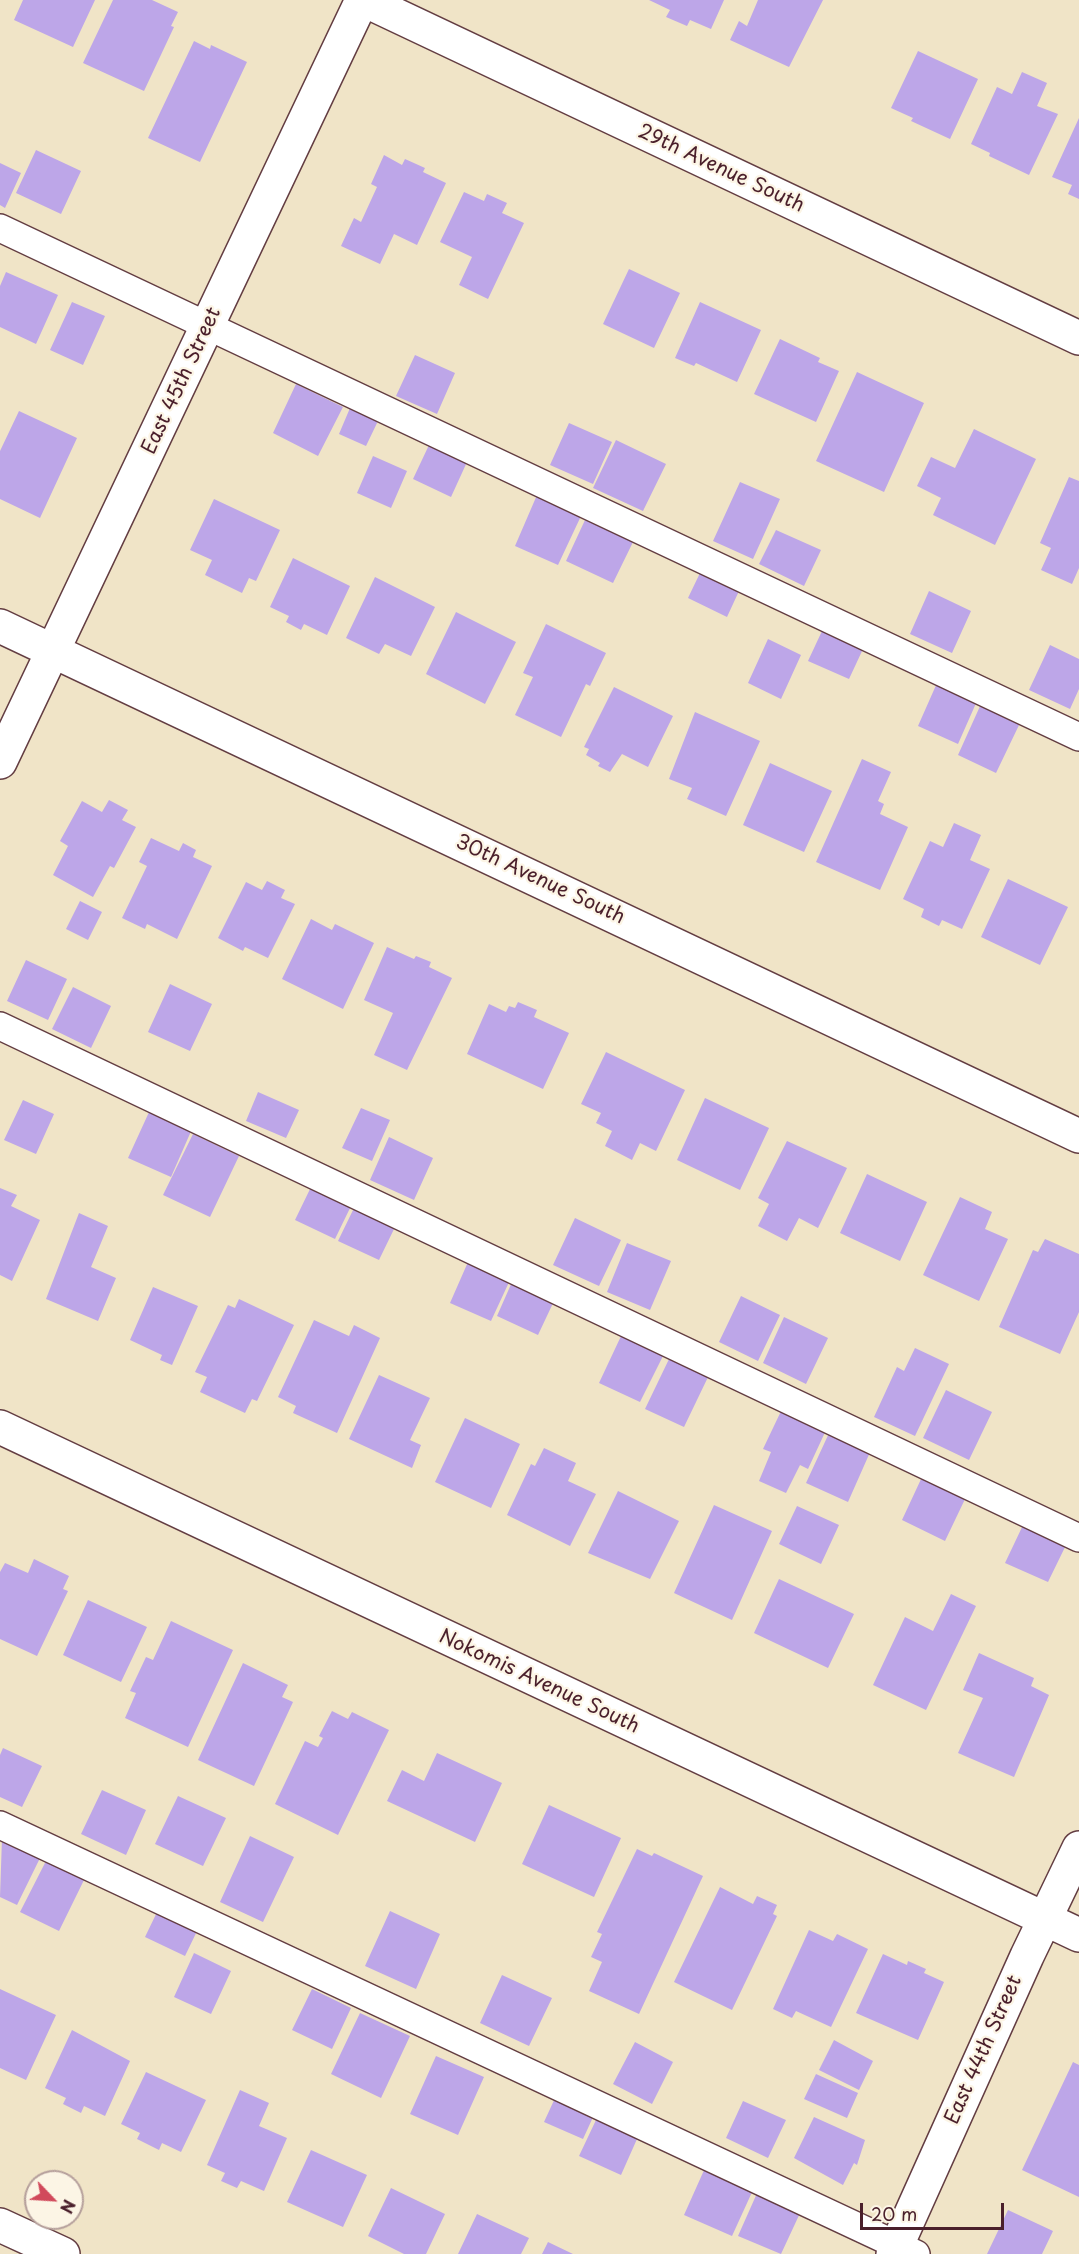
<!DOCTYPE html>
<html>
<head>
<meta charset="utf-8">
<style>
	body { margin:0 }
	#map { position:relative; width:1079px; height:2254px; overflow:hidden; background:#f0e4c7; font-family:"Playpen Sans",sans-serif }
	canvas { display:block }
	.north { position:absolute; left:24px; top:2170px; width:60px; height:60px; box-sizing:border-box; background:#fcf5e5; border:2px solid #b59f9b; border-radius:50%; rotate:115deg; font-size:16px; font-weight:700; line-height:24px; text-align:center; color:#4a1f2b }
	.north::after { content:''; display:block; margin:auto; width:21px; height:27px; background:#d1495b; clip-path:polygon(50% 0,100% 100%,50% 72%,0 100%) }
	.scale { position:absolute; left:860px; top:2203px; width:144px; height:27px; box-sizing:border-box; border:3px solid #4a1f2b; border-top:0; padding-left:8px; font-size:18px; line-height:21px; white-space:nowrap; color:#4a1f2b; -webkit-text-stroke:4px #fcf5e5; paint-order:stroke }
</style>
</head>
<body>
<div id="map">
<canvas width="1079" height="2254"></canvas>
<div class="north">N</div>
<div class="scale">20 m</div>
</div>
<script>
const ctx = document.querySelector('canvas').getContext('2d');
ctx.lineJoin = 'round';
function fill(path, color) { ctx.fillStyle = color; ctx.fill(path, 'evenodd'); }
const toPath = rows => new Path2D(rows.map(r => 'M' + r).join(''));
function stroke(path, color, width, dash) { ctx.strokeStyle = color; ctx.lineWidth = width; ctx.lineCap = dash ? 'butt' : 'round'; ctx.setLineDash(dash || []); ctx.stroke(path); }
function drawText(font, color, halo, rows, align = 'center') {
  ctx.font = font + ' "Playpen Sans",sans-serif'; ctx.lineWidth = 4.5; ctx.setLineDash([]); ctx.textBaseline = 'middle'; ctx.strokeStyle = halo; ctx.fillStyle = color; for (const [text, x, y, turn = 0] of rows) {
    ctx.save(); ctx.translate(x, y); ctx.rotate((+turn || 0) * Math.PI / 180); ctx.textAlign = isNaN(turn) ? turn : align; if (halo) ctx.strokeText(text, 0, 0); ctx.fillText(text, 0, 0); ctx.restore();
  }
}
fill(toPath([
	[23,0,95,0,73,47,14,20],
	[113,0,152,0,178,12,171,26,174,27,144,91,83,63],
	[649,0,724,0,711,29,690,20,687,26,666,17,670,10],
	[758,0,823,0,789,67,730,40,739,21,747,26],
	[194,41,210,49,211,45,247,62,200,162,148,138],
	[918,51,978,79,950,139,911,121,913,118,891,108],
	[1022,72,1047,83,1037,106,1058,114,1029,175,989,156,990,153,971,144,997,87,1012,94],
	[1079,118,1079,199,1068,194,1072,185,1052,177],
	[36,150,81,171,61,214,16,193],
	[384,155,402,165,405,159,425,168,423,172,446,183,417,245,394,234,380,264,341,246,354,218,361,222,377,187,371,184],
	[0,163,21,173,5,208,0,205],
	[464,192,484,201,487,194,507,203,502,213,524,223,488,299,459,285,472,257,440,242],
	[629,269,680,293,654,348,603,324],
	[6,272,58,295,36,344,0,327,0,286],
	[72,302,105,316,83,365,50,350],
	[700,302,761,330,737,382,696,363,694,366,675,358],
	[780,339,820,358,818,362,839,371,816,422,754,394],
	[415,355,455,373,437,414,396,396],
	[857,372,924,403,884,492,816,461],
	[296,384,343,407,318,456,273,433],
	[350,408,378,421,366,446,339,434],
	[19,411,77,438,40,518,0,499,0,451],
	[569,423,612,442,593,484,550,465],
	[974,429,1036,459,995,545,933,515,941,498,917,486,931,457,955,468],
	[616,440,666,464,643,511,593,488],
	[429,445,467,462,451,497,413,479],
	[373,456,407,471,391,508,357,493],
	[1069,477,1079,481,1079,568,1072,584,1041,570,1051,548,1040,543],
	[740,482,780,499,753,559,713,541],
	[537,495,581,516,558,565,515,546],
	[214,499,280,530,256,581,249,578,242,593,205,575,212,560,190,550],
	[585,520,633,542,613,583,566,561],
	[776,530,821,550,804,586,759,564],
	[293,558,350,586,327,635,304,624,301,630,286,622,289,616,270,607],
	[700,573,739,591,727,617,688,598],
	[375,577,435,607,411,656,385,644,379,654,346,638],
	[929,591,971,611,952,653,910,634],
	[456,612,516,642,485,704,426,674],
	[546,624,606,653,590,686,586,684,561,737,515,715,533,677,523,673],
	[822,631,863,649,849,679,808,661],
	[768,639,801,655,781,699,748,683],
	[1050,645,1079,659,1079,689,1070,709,1029,690],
	[937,683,977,701,958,744,918,726],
	[614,687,673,716,648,767,622,754,610,772,598,766,600,763,586,755,589,749,584,747],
	[981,704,1020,723,996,773,958,755],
	[695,712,760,741,726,816,687,799,692,788,669,779],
	[862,759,891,772,878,801,884,804,880,814,908,827,880,890,816,862],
	[770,763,832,791,804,852,743,825],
	[109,800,128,810,122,820,136,827,114,868,110,866,93,897,53,875,68,846,60,841,82,801,102,812],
	[954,823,981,835,970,860,990,869,962,929,942,920,939,926,921,917,924,909,903,899,930,841,943,847],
	[151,838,179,851,183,843,196,850,193,857,212,866,177,939,147,924,145,929,122,918,147,866,139,862],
	[1008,879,1068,907,1040,965,981,937],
	[267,881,285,890,281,898,295,904,268,958,245,947,243,951,218,938,246,882,262,890],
	[80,901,102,912,88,940,66,929],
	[311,919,332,930,335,924,374,943,343,1009,282,979],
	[387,947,414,959,416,956,431,962,429,967,452,978,407,1070,374,1055,393,1013,364,1000],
	[26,960,67,979,48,1020,7,1001],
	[170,984,212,1004,190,1051,148,1032],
	[73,987,111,1006,91,1048,52,1029],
	[518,1002,537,1010,534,1017,569,1033,543,1089,467,1054,489,1004,506,1012,509,1006,515,1008],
	[606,1052,685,1090,656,1151,640,1143,632,1160,605,1146,612,1131,596,1123,601,1113,581,1104],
	[258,1092,299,1110,286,1138,246,1121],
	[705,1098,769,1128,740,1190,677,1160],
	[23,1100,54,1114,36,1154,4,1140],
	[361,1108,390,1120,372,1161,342,1148],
	[150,1110,192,1129,171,1177,128,1158],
	[193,1134,239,1156,210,1217,163,1195],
	[389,1137,433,1158,414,1200,370,1180],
	[787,1141,847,1168,818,1228,799,1218,787,1241,758,1226,769,1204,758,1198],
	[867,1174,927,1202,900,1261,840,1233],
	[311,1187,351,1206,335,1239,295,1220],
	[0,1188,17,1195,11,1206,40,1220,12,1281,0,1275],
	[960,1197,992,1212,985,1229,1008,1239,979,1301,923,1275],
	[354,1208,395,1227,379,1260,338,1241],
	[79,1213,108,1226,91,1267,116,1278,98,1321,46,1299],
	[575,1218,621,1240,599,1286,553,1265],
	[1045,1239,1079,1254,1079,1312,1060,1354,999,1327,1033,1250,1038,1252],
	[627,1243,671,1261,650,1310,607,1292],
	[468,1262,510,1280,491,1321,450,1303],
	[512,1282,554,1301,538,1335,497,1316],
	[153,1287,198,1306,172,1365,160,1360,162,1355,130,1340],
	[741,1296,780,1315,758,1361,719,1342],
	[239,1299,294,1325,257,1401,252,1399,245,1413,200,1392,207,1377,195,1372,228,1305,235,1308],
	[784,1317,828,1338,806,1384,763,1363],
	[314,1320,349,1336,354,1325,380,1338,337,1433,293,1413,296,1406,278,1397],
	[622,1334,664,1354,640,1402,599,1383],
	[915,1348,949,1364,915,1436,874,1417,897,1367,904,1371],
	[670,1357,709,1375,684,1427,645,1409],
	[379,1375,430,1398,410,1440,421,1445,412,1468,349,1439],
	[946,1390,992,1412,969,1460,923,1438],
	[783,1407,827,1428,808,1469,800,1465,786,1493,759,1481,771,1452,763,1449],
	[465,1418,520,1444,491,1508,435,1482],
	[830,1431,871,1450,848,1502,806,1483],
	[544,1448,576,1463,568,1481,596,1494,570,1546,507,1515,531,1464,535,1466],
	[922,1477,966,1497,945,1541,902,1520],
	[618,1491,679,1521,650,1579,588,1553],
	[714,1505,772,1531,732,1620,674,1593],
	[797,1506,839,1525,821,1564,779,1544],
	[1024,1523,1067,1543,1048,1582,1005,1563],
	[34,1559,69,1576,63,1589,68,1591,37,1656,0,1639,0,1572,5,1563,28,1573],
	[779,1579,854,1614,828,1668,754,1633],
	[951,1594,976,1606,926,1710,873,1685,905,1617,933,1631],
	[88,1600,147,1627,121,1682,63,1655],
	[171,1621,233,1650,188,1747,125,1718,136,1693,130,1691,146,1657,153,1660],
	[979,1653,1034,1678,1031,1686,1049,1695,1014,1777,958,1753,983,1698,963,1690],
	[243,1663,288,1685,282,1697,293,1702,254,1786,198,1760],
	[332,1711,348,1719,352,1712,389,1730,338,1835,275,1804,305,1741,318,1747,323,1738,319,1736],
	[3,1748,42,1766,22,1807,0,1797,0,1755],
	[437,1753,502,1783,475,1842,387,1801,402,1770,424,1781],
	[102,1790,146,1810,126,1855,81,1834],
	[178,1796,226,1818,203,1866,155,1844],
	[549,1805,621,1838,594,1897,522,1864],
	[250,1836,294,1857,263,1922,220,1902],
	[2,1838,41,1856,17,1905,0,1897],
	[637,1849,652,1856,654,1853,703,1876,639,2014,589,1991,602,1962,591,1957,602,1934,597,1932],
	[46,1861,84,1880,59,1931,20,1912],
	[720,1887,753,1904,757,1896,777,1905,773,1914,777,1916,732,2010,674,1982],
	[159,1908,199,1927,185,1956,145,1937],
	[390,1911,440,1934,416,1989,365,1966],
	[809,1930,833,1941,837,1934,868,1949,831,2027,796,2011,792,2018,773,2009],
	[194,1953,231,1971,211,2014,174,1997],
	[883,1954,907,1965,908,1961,926,1969,924,1973,944,1982,918,2040,856,2013],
	[502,1975,552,1998,529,2046,480,2023],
	[0,1989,56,2015,26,2080,0,2068],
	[312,1989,351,2008,332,2049,292,2030],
	[360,2013,410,2036,381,2098,331,2074],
	[72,2030,130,2061,105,2116,84,2106,81,2113,63,2104,66,2098,45,2088],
	[834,2040,873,2061,859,2090,819,2070],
	[635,2042,673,2062,652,2104,613,2084],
	[436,2056,484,2077,458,2135,410,2114],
	[1073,2062,1079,2065,1079,2197,1022,2170],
	[146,2072,206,2100,181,2152,162,2143,159,2150,137,2139,140,2133,121,2124],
	[816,2074,858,2093,847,2118,804,2099],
	[240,2090,269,2103,259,2126,287,2138,264,2191,241,2181,237,2188,221,2181,225,2173,207,2165],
	[556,2096,594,2115,583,2139,544,2122],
	[743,2101,786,2120,768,2158,726,2138],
	[814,2117,865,2140,857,2165,854,2163,843,2185,794,2158],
	[596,2120,637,2139,621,2175,579,2156],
	[311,2150,367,2175,343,2227,287,2202],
	[705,2168,753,2190,732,2236,684,2215],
	[391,2188,445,2214,426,2254,404,2254,368,2236],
	[758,2191,801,2211,781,2254,738,2236],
	[1008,2210,1053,2231,1042,2254,987,2254],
	[477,2214,529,2238,521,2254,458,2254],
	[548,2242,573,2254,542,2254]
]), '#bda6e8');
const lane = toPath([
	[0,228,1079,737],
	[0,1026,1079,1538],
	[0,1825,916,2254]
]);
const street = toPath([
	[364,0,1079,338],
	[0,626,1079,1136],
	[0,762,362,0],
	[0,1427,1079,1935],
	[0,2225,63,2254],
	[893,2254,1027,1956,1079,1848]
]);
stroke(lane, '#633d42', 30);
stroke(street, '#633d42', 36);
stroke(lane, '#fff', 27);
stroke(street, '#fff', 33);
drawText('20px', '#4a1f2b', '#fcf5e5', [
	["29th Avenue South",721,169,25],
	["East 45th Street",182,381,-65],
	["30th Avenue South",540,880,25],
	["Nokomis Avenue South",539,1682,25],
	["East 44th Street",984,2050,-66]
]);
</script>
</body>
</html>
